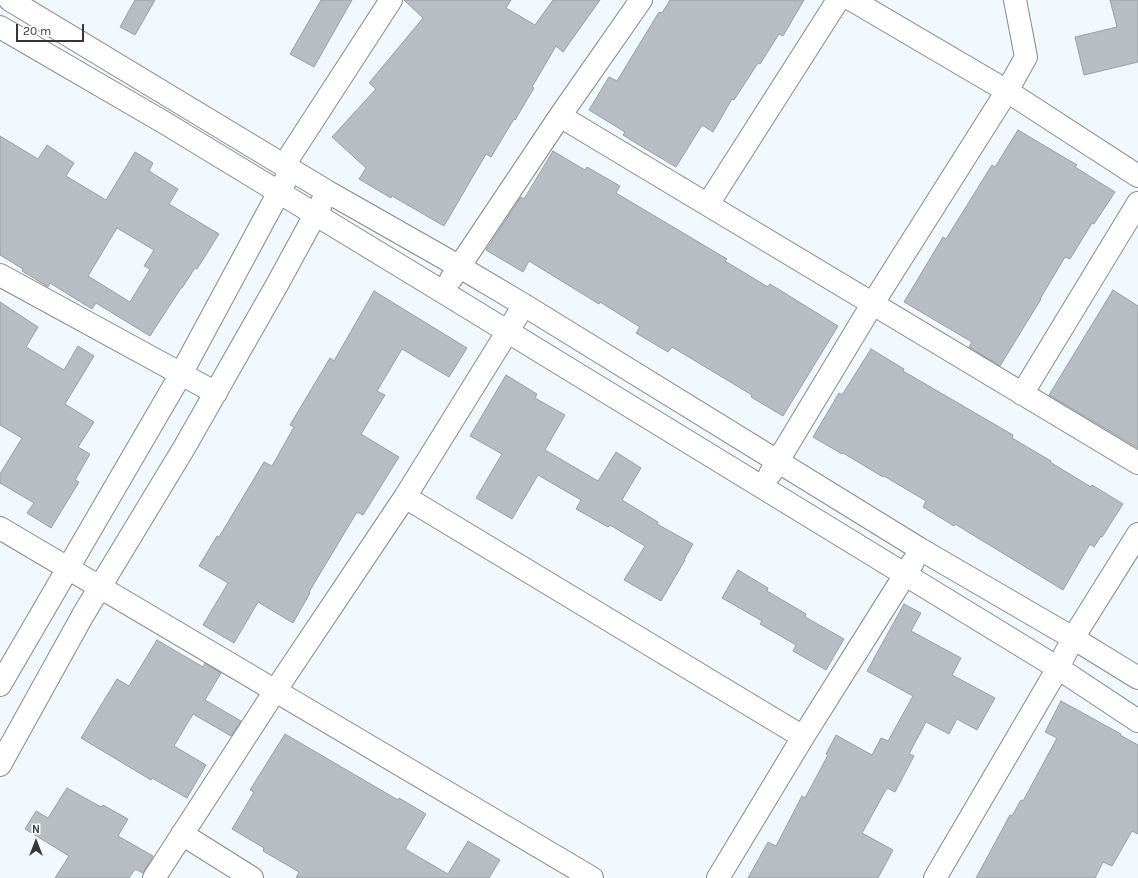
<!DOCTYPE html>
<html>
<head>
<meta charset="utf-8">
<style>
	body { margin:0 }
	#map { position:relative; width:1138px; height:878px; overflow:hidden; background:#f2f9fe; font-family:Karla,sans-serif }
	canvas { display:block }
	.north { position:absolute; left:16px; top:822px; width:40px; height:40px; -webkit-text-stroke:3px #fff; paint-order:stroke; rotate:0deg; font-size:11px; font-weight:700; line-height:16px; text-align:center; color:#343638 }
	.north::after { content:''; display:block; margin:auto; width:14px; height:18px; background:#343638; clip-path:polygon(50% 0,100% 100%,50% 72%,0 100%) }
	.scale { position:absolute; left:16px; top:24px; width:68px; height:18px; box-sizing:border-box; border:2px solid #343638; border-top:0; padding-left:5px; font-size:12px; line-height:14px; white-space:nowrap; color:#343638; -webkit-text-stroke:3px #fff; paint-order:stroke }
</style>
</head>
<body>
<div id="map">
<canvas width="1138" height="878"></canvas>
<div class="north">N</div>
<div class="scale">20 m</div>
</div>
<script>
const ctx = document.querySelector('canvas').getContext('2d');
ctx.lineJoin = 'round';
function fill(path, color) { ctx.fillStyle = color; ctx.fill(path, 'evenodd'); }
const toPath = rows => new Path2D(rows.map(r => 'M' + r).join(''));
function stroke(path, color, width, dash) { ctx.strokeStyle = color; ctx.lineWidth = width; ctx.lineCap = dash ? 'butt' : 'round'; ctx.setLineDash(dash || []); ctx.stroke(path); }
const building = toPath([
	[135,0,155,0,135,35,120,27,135,0],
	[321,0,352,0,314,67,290,54,321,0],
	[404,0,511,0,506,8,535,25,553,0,600,0,563,52,556,46,532,87,534,88,515,120,514,119,491,157,486,154,444,226,392,196,391,198,359,179,366,168,332,137,376,89,369,83,423,18,404,0],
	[670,0,804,0,783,36,779,34,760,64,758,63,734,100,732,99,713,132,702,125,676,167,644,148,623,135,625,132,589,110,609,77,617,81,659,12,662,13,670,0],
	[1110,0,1138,0,1138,62,1084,75,1075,37,1117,27,1110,0],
	[1018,130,1077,165,1075,167,1115,192,1094,224,1092,223,1070,259,1065,257,1040,299,1041,299,1000,366,969,347,972,342,904,302,943,237,946,239,992,165,995,167,1018,130],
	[0,136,38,159,47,145,74,163,66,176,106,200,135,152,153,163,149,171,178,189,169,204,219,234,197,269,195,268,182,288,181,288,150,336,96,303,92,309,50,283,48,287,22,271,23,269,0,255,0,136],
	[117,228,154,250,144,266,150,269,130,302,88,276,117,228],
	[553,151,585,170,587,167,620,186,616,193,727,259,725,261,768,287,770,284,838,326,783,416,751,397,752,395,672,347,668,352,636,333,640,327,600,302,599,304,529,261,523,272,486,250,521,197,524,199,553,151],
	[1113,290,1138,306,1138,448,1049,395,1113,290],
	[374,291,467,348,449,377,402,349,377,391,385,395,361,434,399,457,363,515,357,512,309,592,310,593,293,623,258,602,234,643,203,625,228,583,199,566,217,536,219,537,264,462,272,466,294,427,290,425,330,358,334,361,374,291],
	[0,302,38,327,26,347,64,370,78,346,94,356,65,404,94,422,78,447,90,454,75,480,79,482,51,528,27,513,34,503,0,483,0,474,22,438,0,425,0,302],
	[871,349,904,369,903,371,1013,435,1012,438,1051,461,1050,462,1091,487,1092,485,1123,504,1102,537,1101,536,1094,547,1090,544,1063,590,955,524,954,526,923,507,926,501,884,476,883,477,843,453,842,454,813,437,839,393,842,395,871,349],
	[506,375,537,394,535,398,565,415,545,450,598,481,616,452,641,468,622,500,658,522,657,524,693,544,684,560,685,560,661,601,624,580,645,546,610,525,608,527,576,509,581,500,538,475,512,519,476,498,502,454,470,436,506,375],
	[738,570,768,588,767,591,806,614,805,617,844,639,826,670,793,651,796,645,760,624,762,621,722,598,738,570],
	[904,604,921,613,911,631,961,658,952,675,995,698,977,730,957,719,949,734,926,722,909,754,914,756,895,792,887,788,862,833,893,850,878,878,748,878,768,842,776,846,802,796,805,798,828,755,826,754,836,735,872,755,881,738,888,741,913,696,867,671,904,604],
	[157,640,203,667,205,663,221,673,205,700,241,721,231,736,193,714,174,746,206,765,187,798,152,778,151,780,81,738,117,679,129,686,157,640],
	[1061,701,1121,734,1120,735,1138,745,1138,834,1132,831,1112,866,1103,862,1095,878,976,878,1010,815,1012,816,1021,800,1023,801,1057,738,1045,732,1061,701],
	[285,734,398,800,399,798,426,814,405,849,448,874,468,841,500,860,489,878,296,878,299,872,263,851,264,848,232,829,254,792,250,790,285,734],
	[67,788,101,807,103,805,128,819,118,836,153,856,143,873,135,869,129,878,55,878,69,856,25,829,36,811,48,818,67,788]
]);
fill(building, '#b7bdc2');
stroke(building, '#989ea3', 1);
const minor = toPath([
	[10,0,328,192,460,267,524,305,920,549,1073,638,1138,678],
	[852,0,1007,91,1138,176],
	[0,27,165,123,443,292,1058,668,1138,721],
	[560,116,1138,463],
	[284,165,391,0],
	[708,204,838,0],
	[0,275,216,393],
	[451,279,560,116,641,0],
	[1022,394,1138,203],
	[770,474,873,303,1007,91,1026,57,1015,0],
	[405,497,803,737],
	[0,528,592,878],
	[0,685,181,374,286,179],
	[0,765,83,615,184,448,278,283,322,202],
	[182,834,252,878],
	[154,878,275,691,405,497,524,305],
	[718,878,803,737,913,562],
	[935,878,1058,668,1073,638,1138,534]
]);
stroke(minor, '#83898e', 24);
stroke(minor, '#fff', 22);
</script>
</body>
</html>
